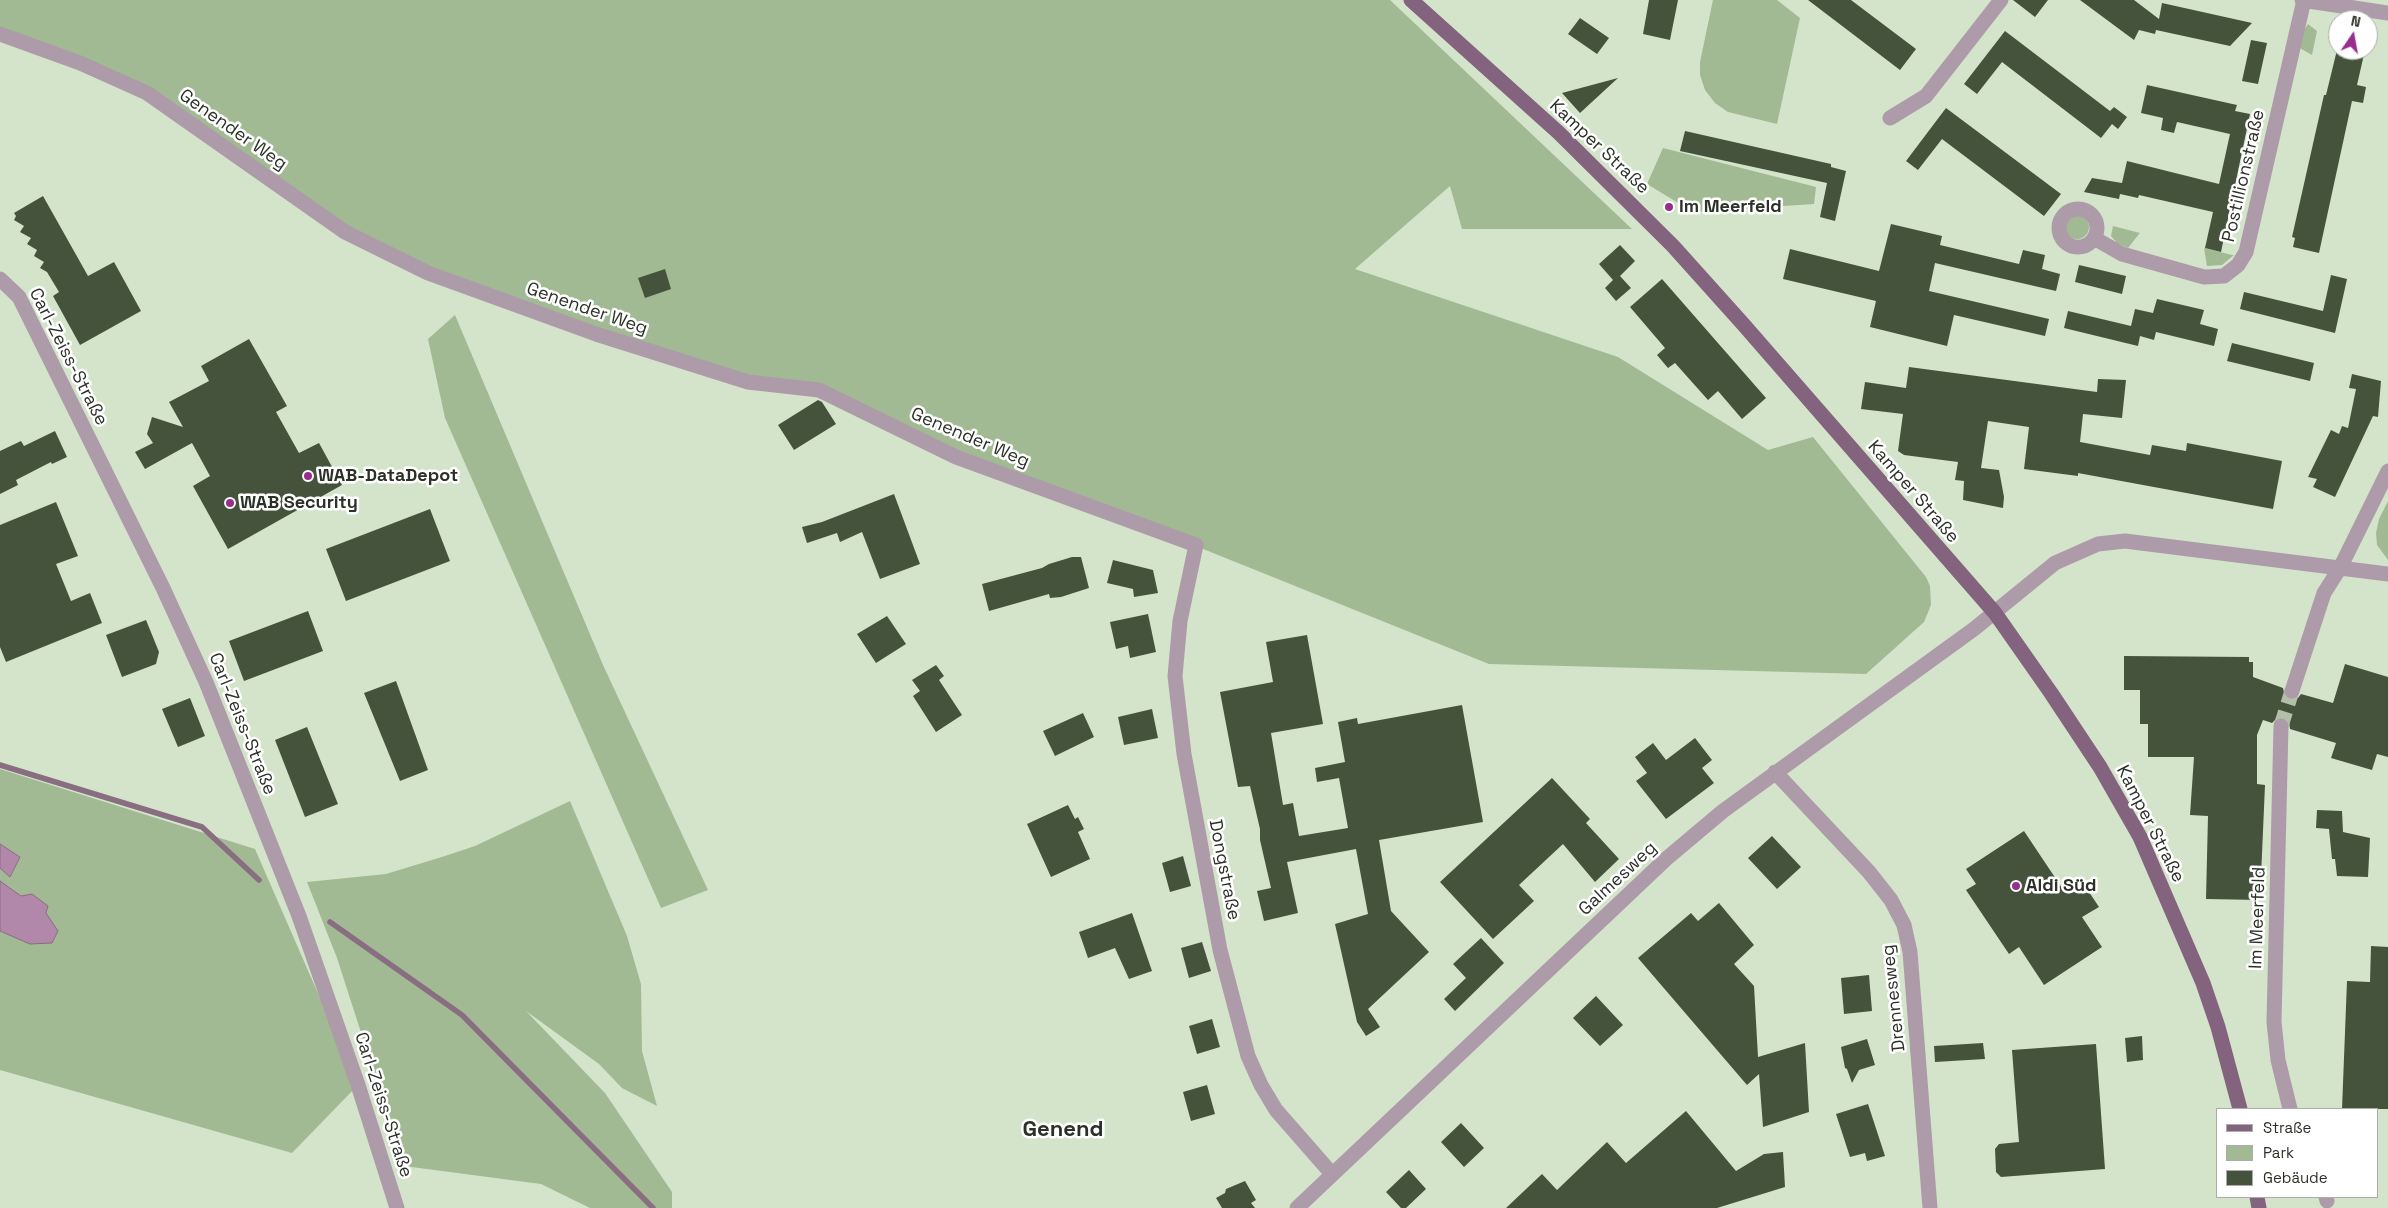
<!DOCTYPE html>
<html>
<head>
<meta charset="utf-8">
<style>
	body { margin:0 }
	#map { position:relative; width:2388px; height:1208px; overflow:hidden; background:#d4e4ca; font-family:"Space Grotesk",sans-serif }
	canvas { display:block }
	.legend { position:absolute; left:2216px; top:1108px; width:162px; height:90px; box-sizing:border-box; background:#fff; border:1px solid #aaada9; margin:0; padding:6px 9px; list-style:none; font-size:15px; color:#2b3127 }
	.legend li { display:flex; align-items:center; gap:10px; height:25px }
	.legend b { width:25px; border:1px solid #aaada9 }
	.north { position:absolute; left:2328px; top:10px; width:50px; height:50px; box-sizing:border-box; background:#fff; border:1px solid #aaada9; border-radius:50%; rotate:12deg; font-size:14px; font-weight:700; line-height:20px; text-align:center; color:#2b3127 }
	.north::after { content:''; display:block; margin:auto; width:18px; height:22px; background:#992d8e; clip-path:polygon(50% 0,100% 100%,50% 72%,0 100%) }
</style>
</head>
<body>
<div id="map">
<canvas width="2388" height="1208"></canvas>
<ul class="legend">
<li><b style="height:6px;background:#84637e"></b>Straße</li>
<li><b style="height:14px;background:#a2ba93"></b>Park</li>
<li><b style="height:14px;background:#45533d"></b>Gebäude</li>
</ul>
<div class="north">N</div>
</div>
<script>
const ctx = document.querySelector('canvas').getContext('2d');
ctx.lineJoin = 'round';
function fill(path, color) { ctx.fillStyle = color; ctx.fill(path, 'evenodd'); }
const toPath = rows => new Path2D(rows.map(r => 'M' + r).join(''));
function stroke(path, color, width, dash) { ctx.strokeStyle = color; ctx.lineWidth = width; ctx.lineCap = dash ? 'butt' : 'round'; ctx.setLineDash(dash || []); ctx.stroke(path); }
function drawText(font, color, halo, rows, align = 'center') {
  ctx.font = font + ' "Space Grotesk",sans-serif'; ctx.lineWidth = 5; ctx.setLineDash([]); ctx.textBaseline = 'middle'; ctx.strokeStyle = halo; ctx.fillStyle = color; for (const [text, x, y, turn = 0] of rows) {
    ctx.save(); ctx.translate(x, y); ctx.rotate((+turn || 0) * Math.PI / 180); ctx.textAlign = isNaN(turn) ? turn : align; if (halo) ctx.strokeText(text, 0, 0); ctx.fillText(text, 0, 0); ctx.restore();
  }
}
fill(toPath([
	[0,0,1390,0,1632,229,1462,229,1450,186,1355,269,1618,357,1768,450,1813,437,1926,577,1930,586,1931,605,1924,622,1866,674,1489,664,1141,524,956,457,819,390,748,382,596,334,345,232,147,93,0,34],
	[1713,0,1777,0,1800,18,1777,124,1728,112,1715,103,1705,90,1700,75,1700,62],
	[2308,24,2317,31,2312,55,2298,47,2304,30],
	[1663,148,1816,187,1814,204,1693,212,1647,184],
	'2065 227a12 12 0 1 1 24 0a12 12 0 1 1-24 0Z',
	[2113,226,2140,233,2139,234,2128,248,2117,243,2111,236],
	[2204,248,2232,255,2234,255,2222,265,2207,266],
	[455,315,603,665,708,890,661,908,445,418,428,339],
	[2388,501,2388,560,2377,545,2376,533,2379,519],
	[0,769,255,849,358,1085,292,1153,0,1070],
	[570,801,627,936,641,984,642,1051,657,1106,622,1088,599,1064,526,1011,605,1093,672,1192,672,1208,590,1208,541,1184,404,1166,337,958,307,882,386,874,445,856,475,846]
]), '#a2ba93');
const water = toPath([
	[0,844,20,857,10,877,0,868,0,844],
	[0,881,21,896,32,894,48,906,46,913,58,931,52,943,30,944,0,931,0,881]
]);
fill(water, '#b188a9');
stroke(water, '#896e82', 1);
stroke(toPath([
	[0,765,202,827,259,880],
	[330,922,462,1015,653,1208]
]), '#896e82', 5.5);
fill(toPath([
	[1649,0,1678,0,1670,40,1643,34],
	[1808,0,1851,0,1916,49,1900,70],
	[2013,0,2048,0,2035,17],
	[2080,0,2134,0,2159,19,2162,3,2252,23,2230,46,2156,30,2155,34,2139,30,2134,40],
	[1580,18,1609,38,1597,54,1568,34],
	[2005,31,2110,111,2114,107,2127,117,2118,129,2112,124,2101,138,2002,62,1977,94,1964,84],
	[2251,40,2267,43,2258,84,2242,81],
	[2337,50,2365,50,2357,85,2366,87,2363,103,2352,101,2319,253,2293,247,2295,238,2292,237,2324,95,2326,95],
	[1618,78,1580,113,1562,93],
	[2147,85,2237,105,2235,111,2250,114,2221,252,2205,248,2213,212,2139,195,2138,198,2120,194,2119,199,2084,192,2092,178,2122,183,2127,161,2219,184,2230,134,2177,122,2174,133,2161,130,2163,118,2141,113],
	[1946,108,2061,194,2044,216,1942,139,1918,170,1906,161],
	[1685,131,1831,164,1831,167,1846,171,1835,221,1820,217,1827,183,1680,151],
	[43,196,88,276,114,262,141,311,80,345,53,296,59,292,47,272,40,268,44,262,34,256,37,250,27,244,31,238,20,232,24,226,14,220,16,216,14,213],
	[1891,224,1942,236,1940,245,2019,264,2023,250,2045,255,2042,269,2060,274,2056,291,1935,263,1929,291,2049,319,2045,336,1954,315,1947,346,1870,327,1876,301,1783,279,1790,249,1879,271],
	[1620,245,1635,261,1620,276,1631,288,1616,301,1605,288,1613,280,1599,264],
	[2079,265,2126,276,2122,294,2075,282],
	[665,269,671,289,645,298,638,278],
	[2331,275,2347,279,2335,333,2240,309,2244,292,2323,311],
	[1662,279,1766,398,1742,419,1718,391,1708,400,1675,363,1668,368,1657,355,1665,348,1630,307],
	[2157,299,2204,310,2200,324,2218,329,2214,346,2156,332,2154,340,2140,336,2138,346,2064,328,2068,311,2131,326,2135,309,2153,313],
	[249,339,287,406,276,412,299,453,319,443,342,485,228,549,193,486,210,476,192,443,145,469,135,452,153,443,147,434,152,417,183,427,169,402,209,381,201,366],
	[2232,343,2314,363,2310,381,2227,361],
	[1909,367,2097,392,2098,379,2126,380,2122,418,2083,414,2080,442,2150,455,2152,445,2186,451,2187,443,2282,461,2273,509,2078,473,2078,476,2024,469,2029,427,1988,421,1981,468,1999,470,2004,497,2003,508,1963,500,1964,481,1955,480,1958,462,1904,455,1898,451,1903,414,1861,409,1865,382,1906,388],
	[2352,374,2381,381,2378,417,2373,416,2335,497,2313,487,2317,479,2308,477,2331,430,2339,434,2342,426,2348,428,2356,389,2349,388],
	[818,400,822,402,836,424,794,450,778,425],
	[55,431,67,457,52,464,51,462,16,480,18,485,0,494,0,451,21,441,24,446],
	[894,494,920,564,880,579,862,532,840,542,837,533,807,543,802,527,822,522],
	[56,502,78,556,56,564,71,601,90,593,102,623,6,662,0,647,0,525],
	[430,509,450,561,346,601,326,549],
	[1072,557,1081,557,1089,588,1061,597,1050,598,1049,594,989,611,982,584,1042,568,1049,564],
	[1113,560,1153,570,1158,593,1134,597,1133,589,1107,583],
	[308,611,323,651,244,681,229,641],
	[1148,614,1156,652,1130,658,1128,646,1116,649,1110,622],
	[887,616,906,644,876,663,857,634],
	[146,620,159,652,156,664,122,677,106,635],
	[1307,635,1323,724,1271,733,1283,805,1293,803,1299,836,1348,828,1339,778,1317,782,1315,768,1345,762,1338,722,1357,718,1358,724,1462,705,1483,822,1379,840,1391,911,1429,952,1368,1009,1380,1027,1366,1036,1357,1022,1335,924,1368,914,1356,849,1287,862,1298,913,1264,921,1257,891,1271,888,1260,840,1260,829,1250,786,1238,787,1220,692,1273,682,1266,642],
	[2124,656,2249,657,2249,662,2253,662,2253,677,2283,688,2285,697,2290,700,2298,698,2301,694,2333,703,2345,664,2388,677,2388,757,2377,754,2372,770,2331,758,2336,743,2290,729,2289,722,2285,718,2277,718,2272,723,2263,720,2257,735,2257,784,2265,785,2260,900,2206,899,2208,816,2190,815,2194,757,2148,757,2148,724,2140,724,2140,690,2124,690],
	[936,665,944,676,939,680,962,715,936,732,913,696,920,691,912,680],
	[396,681,428,770,400,781,364,693],
	[190,698,205,736,178,747,162,709],
	[1152,709,1158,738,1124,745,1118,717],
	[1083,713,1094,737,1055,756,1043,731],
	[307,727,338,804,305,817,275,740],
	[1695,738,1712,760,1702,768,1714,783,1666,819,1636,781,1647,773,1635,757,1653,743,1666,760],
	[1552,778,1590,819,1586,823,1619,859,1595,882,1563,844,1519,885,1534,901,1493,939,1440,882],
	[1068,805,1075,819,1078,817,1084,829,1078,832,1090,859,1051,877,1027,824],
	[2317,810,2342,811,2343,832,2370,838,2368,877,2337,876,2335,859,2332,859,2329,829,2316,828],
	[2024,831,2062,888,2079,877,2099,907,2082,917,2102,947,2044,985,2019,947,2009,954,1966,890,1976,884,1966,869],
	[1772,836,1801,867,1777,889,1748,858],
	[1183,856,1191,886,1170,892,1162,863],
	[1719,903,1754,945,1734,964,1754,986,1758,1057,1805,1043,1809,1112,1763,1127,1759,1074,1747,1085,1638,958,1691,913,1698,921],
	[1132,913,1152,971,1129,979,1115,948,1088,958,1079,932],
	[1481,938,1504,963,1455,1011,1444,999,1466,978,1453,964],
	[1202,942,1211,971,1189,978,1181,948],
	[2371,946,2388,947,2388,1109,2342,1109,2347,981,2370,982],
	[1869,975,1872,1011,1844,1014,1841,978],
	[1596,996,1623,1025,1600,1046,1573,1018],
	[1212,1019,1220,1047,1197,1054,1189,1026],
	[2142,1036,2143,1060,2127,1062,2125,1038],
	[1867,1039,1875,1065,1859,1070,1852,1083,1847,1069,1845,1068,1841,1047],
	[1983,1043,1985,1059,1935,1062,1934,1046],
	[2096,1044,2105,1169,2001,1177,1996,1172,1995,1149,1999,1144,2019,1142,2012,1050],
	[1207,1085,1215,1114,1191,1121,1183,1092],
	[1868,1104,1885,1156,1867,1161,1865,1153,1850,1157,1836,1114],
	[1686,1111,1736,1171,1764,1154,1783,1152,1785,1187,1717,1208,1506,1208,1542,1174,1557,1190,1607,1142,1626,1163],
	[1461,1123,1484,1148,1464,1167,1441,1142],
	[1409,1170,1426,1189,1406,1208,1401,1208,1386,1192],
	[1245,1181,1256,1200,1251,1203,1255,1208,1222,1208,1216,1198,1225,1193,1226,1189]
]), '#45533d');
stroke(toPath([
	[2281,726,2292,691]
]), '#b2c0a9', 15, [15, 8]);
stroke(toPath([
	[2302,0,2388,13],
	[0,34,80,63,147,93,345,232,428,273,596,334,748,382,819,390,956,457,1196,545,1180,621,1175,676,1184,754,1220,950,1248,1056,1261,1085,1276,1110,1332,1174],
	[1890,118,1926,96,2001,0],
	'2059 228a19 19 0 1 1 38 0a19 19 0 1 1-38 0Z',
	[2094,238,2122,254,2204,277,2224,276,2238,265,2246,252,2304,0],
	[0,279,19,297,163,588,206,682,299,916,358,1085,397,1208],
	[2292,691,2324,593,2340,568,2388,471],
	[2281,726,2274,1022,2278,1060,2290,1109],
	[1775,772,1869,872,1891,900,1904,925,1910,952,1930,1208],
	[2326,1197,2327,1201],
	[1297,1208,1666,859,1723,811,1974,629,2055,563,2098,544,2125,541,2388,574]
]), '#ae9baa', 15);
stroke(toPath([
	[1411,0,1559,133,1673,246,1743,324,1995,613,2051,693,2100,767,2140,837,2203,983,2218,1027,2240,1109],
	[2257,1197,2259,1208]
]), '#84637e', 15);
for (const [x, y, r, color] of [
	[1669,207,5,"#992d8e"],
	[308,476,5,"#992d8e"],
	[230,503,5,"#992d8e"],
	[2016,886,5,"#992d8e"]
]) { const dot = new Path2D(); dot.arc(x, y, r, 0, 2 * Math.PI); ctx.fillStyle = color; ctx.fill(dot); stroke(dot, '#fff', 2); }
drawText('18px', '#2b3127', '#fff', [
	["Genender Weg",233,130,35],
	["Kamper Straße",1599,147,43],
	["Postillionstraße",2244,176,-77],
	["Genender Weg",587,309,19],
	["Carl-Zeiss-Straße",68,357,63],
	["Genender Weg",970,438,23],
	["Kamper Straße",1913,492,49],
	["Carl-Zeiss-Straße",242,724,68],
	["Kamper Straße",2150,824,63],
	["Dongstraße",1224,870,79],
	["Galmesweg",1618,879,-43],
	["Im Meerfeld",2258,918,-88],
	["Drennesweg",1894,998,-96],
	["Carl-Zeiss-Straße",383,1105,72]
]);
drawText('bold 18px', '#2b3127', '#fff', [
	["Im Meerfeld",1679,207],
	["WAB-DataDepot",318,476],
	["WAB Security",240,503],
	["Aldi Süd",2026,886]
], 'left');
drawText('bold 22px', '#2b3127', '#fff', [
	["Genend",1063,1130]
]);
</script>
</body>
</html>
